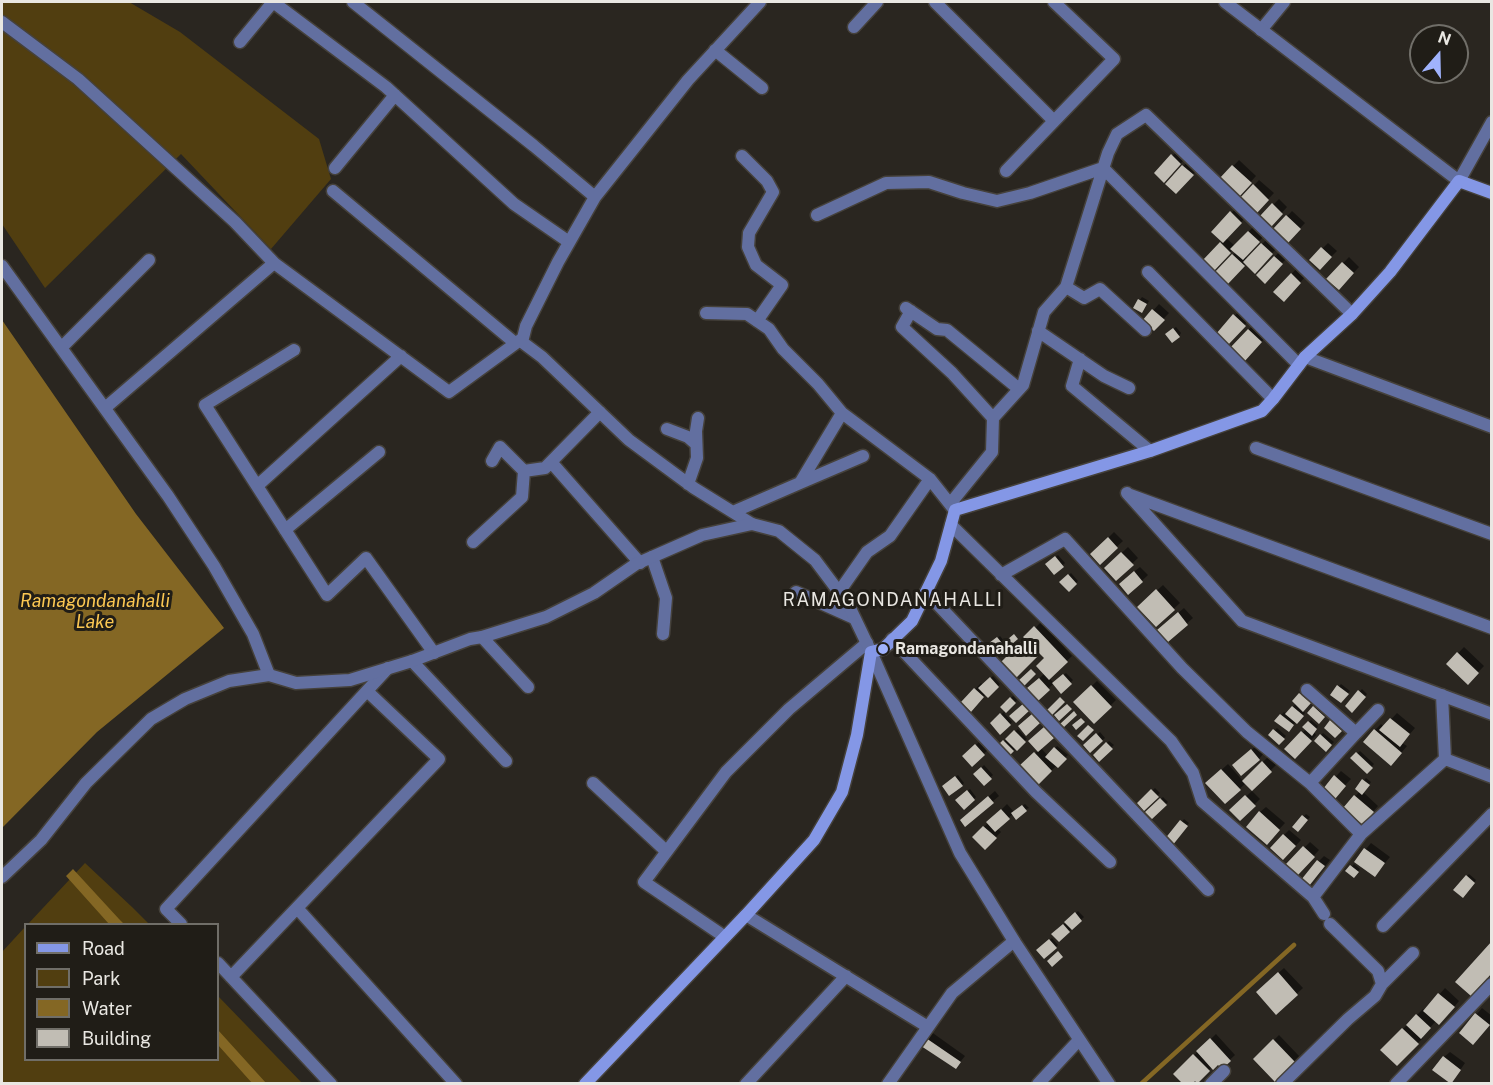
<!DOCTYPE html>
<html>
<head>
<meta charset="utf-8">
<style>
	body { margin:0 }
	#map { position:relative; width:1493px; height:1085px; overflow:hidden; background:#2a2620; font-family:"Public Sans",sans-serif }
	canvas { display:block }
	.frame { position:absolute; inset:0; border:3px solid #e9e7e2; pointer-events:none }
	.legend { position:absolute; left:24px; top:923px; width:195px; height:138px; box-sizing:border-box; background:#201d17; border:2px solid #706e68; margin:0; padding:8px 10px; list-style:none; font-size:18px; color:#e9e7e2 }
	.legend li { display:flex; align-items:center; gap:12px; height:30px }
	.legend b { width:30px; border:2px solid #706e68 }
	.north { position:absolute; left:1409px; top:24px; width:60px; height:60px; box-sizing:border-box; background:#201d17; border:2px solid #706e68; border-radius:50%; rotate:20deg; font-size:16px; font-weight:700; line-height:24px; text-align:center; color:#e9e7e2 }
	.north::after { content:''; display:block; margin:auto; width:21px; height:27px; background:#a0b3fd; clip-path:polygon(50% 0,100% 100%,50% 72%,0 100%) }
</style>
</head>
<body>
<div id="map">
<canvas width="1493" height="1085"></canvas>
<div class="frame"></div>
<ul class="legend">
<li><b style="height:8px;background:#8497e6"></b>Road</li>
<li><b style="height:16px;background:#513e10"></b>Park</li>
<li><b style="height:16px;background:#846724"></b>Water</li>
<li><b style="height:16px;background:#c1bdb4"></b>Building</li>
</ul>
<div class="north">N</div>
</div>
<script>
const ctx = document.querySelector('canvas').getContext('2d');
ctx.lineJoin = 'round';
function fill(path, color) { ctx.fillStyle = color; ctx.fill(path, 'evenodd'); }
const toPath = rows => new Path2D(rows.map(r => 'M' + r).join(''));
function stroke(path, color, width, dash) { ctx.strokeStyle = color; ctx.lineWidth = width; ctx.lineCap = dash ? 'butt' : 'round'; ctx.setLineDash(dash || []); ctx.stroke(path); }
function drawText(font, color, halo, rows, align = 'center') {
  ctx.font = font + ' "Public Sans",sans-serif'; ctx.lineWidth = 6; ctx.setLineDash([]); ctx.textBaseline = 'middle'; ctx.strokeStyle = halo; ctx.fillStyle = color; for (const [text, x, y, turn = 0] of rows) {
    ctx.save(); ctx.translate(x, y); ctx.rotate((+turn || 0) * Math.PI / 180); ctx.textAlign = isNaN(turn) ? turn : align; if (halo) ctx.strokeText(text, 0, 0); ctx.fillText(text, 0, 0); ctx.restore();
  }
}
fill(toPath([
	[2,2,129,2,180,32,319,139,331,179,271,249,181,154,45,288,2,224],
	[85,863,132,907,149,924,28,924],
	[25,927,26,1060,218,1060,218,996,302,1083,2,1083,2,952]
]), '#513e10');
fill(toPath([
	[2,320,136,514,224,628,97,732,2,828],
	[73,869,119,919,124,924,109,924,66,876],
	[218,1030,266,1083,252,1083,218,1045]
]), '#846724');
fill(toPath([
	[1178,150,1186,158,1164,180,1156,173],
	[1189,160,1198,169,1176,192,1167,184],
	[1239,160,1256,176,1239,195,1221,179],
	[1259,180,1274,193,1257,211,1242,198],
	[1279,199,1287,207,1271,225,1262,216],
	[1237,207,1247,216,1226,238,1235,246,1254,226,1264,236,1245,256,1248,259,1267,239,1277,248,1255,272,1246,263,1227,282,1216,273,1236,252,1233,249,1213,270,1204,261,1223,241,1213,232],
	[1292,211,1305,223,1288,241,1275,229],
	[1328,243,1337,251,1320,268,1311,260],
	[1280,251,1287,258,1265,281,1258,275],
	[1349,257,1359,267,1339,288,1328,279],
	[1297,268,1306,276,1284,300,1275,292],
	[1142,297,1149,301,1144,309,1135,307],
	[1159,304,1169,313,1154,329,1144,321],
	[1240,310,1250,319,1228,343,1218,334],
	[1254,324,1267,336,1244,360,1231,348],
	[1176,327,1181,333,1179,336,1169,332],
	[1114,532,1123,541,1100,562,1092,554],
	[1128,547,1138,558,1116,579,1106,568],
	[1058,555,1065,563,1054,573,1047,564],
	[1140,567,1148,575,1129,593,1126,578],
	[1071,573,1078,581,1069,590,1061,582],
	[1163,585,1180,603,1156,625,1139,607],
	[1184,608,1193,618,1168,640,1165,624],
	[1041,622,1072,656,1049,678,1054,683,1066,673,1073,680,1061,692,1054,683,1038,699,1029,688,1045,673,1046,658,1040,652,1016,675,1003,662],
	[1000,636,1008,646,996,657,987,646],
	[1464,647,1484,666,1468,683,1448,664],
	[993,676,1000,684,988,696,986,694,971,710,963,702,981,683,983,685],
	[1097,681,1116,700,1094,722,1075,702],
	[1341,684,1350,691,1341,701,1332,694],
	[1362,689,1367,694,1352,711,1347,706],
	[1303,692,1312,700,1303,710,1305,713,1288,730,1277,720,1284,712,1287,715,1296,703,1294,701],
	[1013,696,1017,700,1004,713,1012,722,1001,733,992,723,1006,710,1002,707],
	[1316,705,1326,714,1319,722,1309,713],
	[1397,713,1415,728,1402,743,1407,746,1396,759,1375,730,1381,724,1384,727],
	[1334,719,1343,728,1335,736,1326,728],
	[1311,720,1318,726,1314,732,1316,735,1295,757,1287,749,1306,729,1304,727],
	[1050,722,1058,731,1041,748,1048,756,1057,746,1068,755,1038,783,1021,766,1039,750,1036,735],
	[1277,728,1286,736,1279,743,1270,735],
	[1018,729,1027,739,1009,754,1000,745],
	[1100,732,1105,738,1090,751,1085,745],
	[1323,733,1334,742,1326,750,1316,741],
	[981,740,990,748,972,765,964,757],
	[1109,741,1114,745,1099,759,1095,755],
	[1257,745,1264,753,1259,759,1240,760],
	[1360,751,1374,764,1367,772,1352,758],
	[1268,757,1276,765,1252,789,1246,783,1225,802,1207,783,1228,764,1243,781],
	[984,765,993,775,984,783,975,774],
	[1341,771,1351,779,1334,797,1325,788],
	[958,775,964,783,962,785,946,784],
	[1366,778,1371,782,1363,792,1378,806,1363,823,1345,808,1360,791,1357,789],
	[1155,788,1160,793,1144,809,1139,803],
	[970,789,976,797,964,808,957,800],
	[995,791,999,796,965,825,967,815],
	[1252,791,1260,799,1240,819,1231,810],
	[1163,797,1168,802,1152,817,1147,812],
	[1007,804,1014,812,1025,804,1029,808,1013,814,997,828,1001,832,985,848,974,837],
	[1266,807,1285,823,1272,837,1260,812],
	[1306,814,1310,817,1300,828,1294,827],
	[1184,819,1189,823,1172,844,1167,840],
	[1289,830,1301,840,1289,853,1284,835],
	[1310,842,1319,850,1298,873,1288,864],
	[1371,843,1390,857,1380,869,1356,861],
	[1324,856,1330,860,1315,879,1319,861],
	[1354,864,1360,869,1354,876,1348,871],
	[1469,874,1476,880,1463,896,1455,890],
	[1078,911,1084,917,1059,940,1054,934],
	[1052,938,1058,945,1044,957,1038,950],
	[1284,968,1303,988,1276,1013,1263,987],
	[1445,988,1459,1001,1445,1018,1436,1021,1422,1036,1423,1038,1397,1064,1382,1050,1423,1009,1425,1011],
	[1482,1008,1492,1016,1492,1022,1479,1037,1461,1033],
	[930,1031,965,1056,956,1067,920,1043],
	[1216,1034,1235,1055,1222,1067,1218,1063,1212,1067,1197,1082,1175,1074],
	[1279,1035,1299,1056,1275,1080,1255,1059],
	[1450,1052,1465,1063,1456,1076,1444,1057]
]), '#0007');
stroke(toPath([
	[1141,1084,1294,945]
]), '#846724', 4.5);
fill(toPath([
	[1171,154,1181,164,1164,183,1154,173],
	[1182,165,1194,175,1176,194,1165,184],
	[1232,165,1252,183,1239,197,1219,179],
	[1253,184,1269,200,1257,213,1240,198],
	[1272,203,1283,214,1271,227,1260,216],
	[1230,211,1242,223,1223,243,1211,232],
	[1286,215,1301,229,1288,243,1273,229],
	[1248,231,1260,242,1243,260,1230,249],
	[1220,242,1231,253,1213,272,1202,261],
	[1261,243,1273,254,1255,274,1243,262],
	[1321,247,1332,257,1320,270,1309,260],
	[1232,254,1245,266,1227,285,1214,273],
	[1274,256,1283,264,1265,284,1256,275],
	[1342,262,1354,273,1339,290,1326,279],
	[1291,273,1301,283,1284,302,1273,292],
	[1138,299,1147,304,1142,313,1133,308],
	[1152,309,1165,320,1154,331,1142,321],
	[1233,314,1246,326,1228,345,1216,334],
	[1173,328,1180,337,1172,343,1165,334],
	[1248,329,1262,342,1244,362,1229,349],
	[1108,537,1118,548,1100,565,1090,554],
	[1121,552,1134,565,1116,581,1104,568],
	[1055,556,1064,567,1054,575,1045,564],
	[1134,571,1143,582,1128,595,1119,584],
	[1068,574,1077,584,1069,592,1059,582],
	[1156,589,1175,610,1156,627,1137,607],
	[1178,612,1188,625,1168,642,1157,630],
	[1034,626,1068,662,1049,680,1036,666,1044,658,1023,637],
	[1014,634,1018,639,1012,644,1008,639],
	[997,637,1007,649,995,659,985,646],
	[1023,640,1038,656,1016,678,1001,662],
	[1457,652,1479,673,1468,685,1446,664],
	[1031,669,1036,674,1023,687,1018,681],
	[1063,674,1072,684,1061,694,1052,683],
	[990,677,999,687,988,698,978,688],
	[1039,678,1050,690,1038,701,1027,688],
	[1091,685,1112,707,1094,724,1073,702],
	[1337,685,1349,694,1341,703,1330,695],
	[974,688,984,697,971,712,961,702],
	[1358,690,1366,697,1352,713,1345,706],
	[1299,693,1311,703,1303,712,1292,701],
	[1010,697,1016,703,1006,713,1000,707],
	[1060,697,1065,702,1052,715,1047,710],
	[1024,703,1030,710,1016,723,1009,716],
	[1067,704,1072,709,1059,721,1054,715],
	[1292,706,1304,716,1297,724,1285,714],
	[1313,706,1325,717,1319,724,1307,713],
	[1074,711,1077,715,1064,727,1060,724],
	[1000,713,1011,725,1000,735,990,723],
	[1032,714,1040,723,1026,736,1018,726],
	[1280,714,1294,725,1289,732,1274,721],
	[1081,718,1085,722,1076,730,1072,725],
	[1390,718,1410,734,1400,747,1379,730],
	[1330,720,1342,731,1335,738,1324,728],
	[1308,721,1317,729,1312,736,1302,727],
	[1088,725,1094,730,1083,741,1077,736],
	[1044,727,1054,738,1038,752,1028,741],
	[1273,729,1285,739,1279,745,1268,735],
	[1374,729,1402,753,1391,766,1363,742],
	[1014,730,1026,742,1017,751,1005,739],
	[1301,731,1312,741,1295,759,1284,749],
	[1096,733,1103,741,1090,753,1083,745],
	[1320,734,1332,745,1326,752,1314,741],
	[1003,740,1014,751,1009,756,998,745],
	[1106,742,1113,749,1099,762,1093,755],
	[975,744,985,755,972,767,962,756],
	[1054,747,1067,759,1058,768,1045,757],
	[1251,749,1260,760,1241,776,1232,765],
	[1034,752,1052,771,1038,785,1019,766],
	[1356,752,1373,768,1367,774,1350,758],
	[1262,761,1272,772,1252,791,1242,781],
	[981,767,992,779,984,786,973,774],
	[1221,769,1241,790,1225,804,1205,783],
	[1334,775,1346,786,1335,799,1323,789],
	[955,776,963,786,949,796,942,786],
	[1362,779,1370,785,1362,795,1355,789],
	[1151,789,1159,797,1144,811,1137,803],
	[967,790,975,800,964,810,955,800],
	[1245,795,1256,806,1240,821,1229,810],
	[1354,795,1374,812,1363,825,1343,808],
	[988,796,994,803,965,827,960,820],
	[1160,798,1167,805,1152,819,1145,812],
	[1022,805,1027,811,1016,820,1011,813],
	[1001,809,1010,819,995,832,986,822],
	[1259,811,1280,830,1267,845,1246,827],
	[1302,815,1308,820,1298,832,1292,827],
	[1180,820,1188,826,1172,846,1164,840],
	[983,826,997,838,985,850,972,837],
	[1283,834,1296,846,1283,860,1270,848],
	[1303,846,1315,857,1298,875,1286,864],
	[1364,848,1385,863,1375,877,1354,862],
	[1317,860,1325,866,1309,886,1301,880],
	[1350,865,1359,872,1354,878,1345,871],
	[1466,875,1475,883,1463,898,1453,890],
	[1075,912,1082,921,1072,930,1064,922],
	[1063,924,1070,932,1059,942,1051,934],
	[1049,939,1057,948,1044,959,1036,950],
	[1492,941,1492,973,1471,996,1455,982],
	[1058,951,1063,957,1052,967,1047,961],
	[1278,972,1298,995,1276,1015,1256,992],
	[1438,993,1455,1007,1439,1025,1423,1011],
	[1475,1013,1490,1025,1473,1045,1459,1033],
	[1416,1014,1431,1028,1421,1039,1406,1025],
	[1402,1028,1419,1044,1397,1066,1380,1050],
	[923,1036,961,1062,956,1069,918,1044],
	[1210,1038,1231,1061,1222,1069,1218,1065,1213,1070,1196,1051],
	[1273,1039,1295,1062,1275,1082,1253,1059],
	[1193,1054,1210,1071,1197,1084,1195,1081,1193,1084,1183,1084,1173,1074],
	[1443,1056,1461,1070,1451,1084,1432,1070]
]), '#c1bdb4');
const minor = toPath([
	[273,2,386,87,514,204,569,242],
	[353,2,534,146,595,197],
	[935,2,1054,121],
	[2,22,78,79,235,222,274,263],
	[854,27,877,2],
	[1261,30,1284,2],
	[240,42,273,2],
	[715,50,762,88],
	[742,156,767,181,773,192,749,233,748,247,756,265,782,285,757,321],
	[335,168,395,95],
	[1103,168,1299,365],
	[1006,171,1114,59,1054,2],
	[333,191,515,343],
	[817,215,886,183,929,182,963,193,997,201,1030,193,1103,168],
	[2,266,168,496,214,566,253,634,269,675],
	[1148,272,1273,399],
	[1066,287,1084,298,1100,289,1145,330],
	[906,308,937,329,947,330,1019,389],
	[911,311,902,327,952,373,993,418],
	[706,313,747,314,769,329,783,349,818,384,842,413],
	[1038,331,1104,376,1129,388],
	[62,347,149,260],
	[294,350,205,405,327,595,366,558,434,653],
	[1305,357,1492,427],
	[1080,359,1072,386,1150,451],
	[105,408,274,263,449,392,523,338],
	[667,429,688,437,696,444],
	[1256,448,1492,534],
	[492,461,500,447,524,471],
	[551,462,640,563],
	[800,483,863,456],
	[688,484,697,458,696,431,698,418],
	[257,486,401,356],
	[1127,493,1242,621,1492,714],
	[1130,495,1492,628],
	[950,504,992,452,993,418,1023,385,1044,312,1066,287,1108,153,1117,134,1146,115,1352,314],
	[733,512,800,483,842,413,930,479],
	[752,524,694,488,629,440,542,357,522,342,526,326,558,262,595,197,688,80,760,2],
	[951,525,1171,741,1193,773,1202,801,1313,897,1361,834,1445,759],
	[285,530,379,452],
	[473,542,522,497,524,471,545,468,600,412],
	[652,557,666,598,663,634],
	[1001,575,1065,539,1182,668,1247,732,1310,783,1361,834],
	[796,592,854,618],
	[839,592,867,552,890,536,930,479,953,508],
	[926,592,1208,890],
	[482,637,528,687],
	[892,639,1036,792,1110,862],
	[412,661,506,761],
	[1307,690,1356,733,1310,783],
	[1442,695,1445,759,1492,777],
	[1356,733,1378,710],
	[593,783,666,851],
	[1313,897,1324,914],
	[297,908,456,1084],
	[746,915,928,1027],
	[181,924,166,909,388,668],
	[1383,926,1492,814],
	[725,937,644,882,726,772,789,709,867,643],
	[218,963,331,1084],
	[231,977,439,759,367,691],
	[1382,984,1413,953],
	[746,1084,846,976],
	[888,1084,952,993,1014,941],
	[1038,1084,1079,1040],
	[1211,1084,1224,1071],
	[1282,1084,1348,1019,1375,996,1382,984,1378,971,1330,924],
	[1396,1084,1492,984]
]);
const tertiary = toPath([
	[1225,2,1459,181,1492,122],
	[2,877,41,840,86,783,151,719,185,699,229,681,269,675,296,683,350,680,412,661,470,639,482,637,546,617,594,593,636,564,702,535,752,524,779,531,815,560,848,604,871,652,960,853,1014,941,1109,1084]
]);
const secondary = toPath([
	[585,1084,746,915,814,840,842,792,857,735,871,652,883,649,912,621,941,561,955,510,1150,451,1262,411,1273,399,1305,357,1352,314,1390,272,1459,181,1492,193]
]);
stroke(minor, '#45413b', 15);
stroke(tertiary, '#45413b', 15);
stroke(secondary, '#45413b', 15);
stroke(minor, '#626fa0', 12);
stroke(tertiary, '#626fa0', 12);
stroke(secondary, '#8497e6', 12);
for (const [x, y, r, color] of [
	[883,649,6,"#a0b3fd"]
]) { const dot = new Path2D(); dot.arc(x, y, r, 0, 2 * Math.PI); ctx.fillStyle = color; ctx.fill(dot); stroke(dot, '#201d17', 2); }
drawText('bold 16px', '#e9e7e2', '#201d17', [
	["Ramagondanahalli",895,649]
], 'left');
ctx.letterSpacing = '1.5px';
drawText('18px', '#e9e7e2', '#201d17', [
	["RAMAGONDANAHALLI",893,600]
]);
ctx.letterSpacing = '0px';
drawText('italic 18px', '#fbc752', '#201d17', [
	["Ramagondanahalli",95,601],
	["Lake",95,622]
]);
</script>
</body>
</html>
